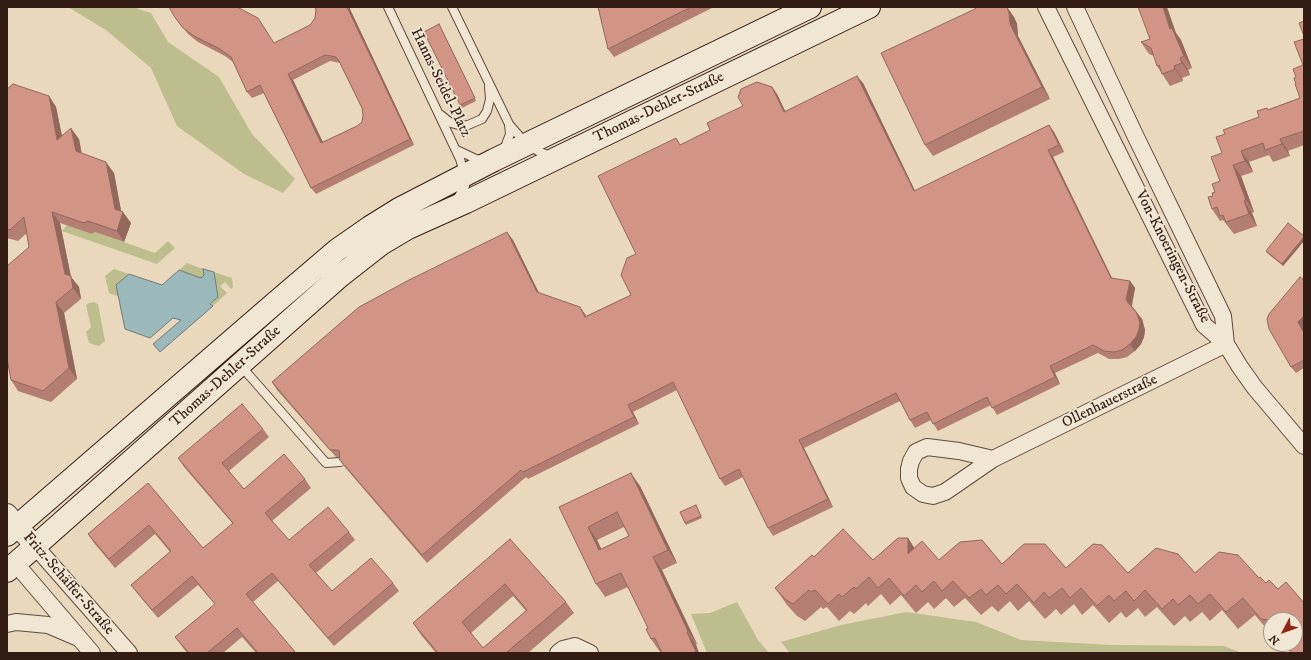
<!DOCTYPE html>
<html>
<head>
<meta charset="utf-8">
<style>
	body { margin:0 }
	#map { position:relative; width:1311px; height:660px; overflow:hidden; background:#ead8bd; font-family:"IM FELL DW Pica",serif }
	canvas { display:block }
	.frame { position:absolute; inset:0; border:8px solid #321c14; pointer-events:none }
	.north { position:absolute; left:1263px; top:612px; width:40px; height:40px; box-sizing:border-box; background:#f1e6d4; border:1px solid #a59587; border-radius:50%; rotate:229deg; font-size:11px; font-weight:700; line-height:16px; text-align:center; color:#321c14 }
	.north::after { content:''; display:block; margin:auto; width:14px; height:18px; background:#8f2418; clip-path:polygon(50% 0,100% 100%,50% 72%,0 100%) }
</style>
</head>
<body>
<div id="map">
<canvas width="1311" height="660"></canvas>
<div class="frame"></div>
<div class="north">N</div>
</div>
<script>
const ctx = document.querySelector('canvas').getContext('2d');
ctx.lineJoin = 'round';
function fill(path, color) { ctx.fillStyle = color; ctx.fill(path, 'evenodd'); }
const toPath = rows => new Path2D(rows.map(r => 'M' + r).join(''));
function stroke(path, color, width, dash) { ctx.strokeStyle = color; ctx.lineWidth = width; ctx.lineCap = dash ? 'butt' : 'round'; ctx.setLineDash(dash || []); ctx.stroke(path); }
function drawText(font, color, halo, rows, align = 'center') {
  ctx.font = font + ' "IM FELL DW Pica",serif'; ctx.lineWidth = 3.5; ctx.setLineDash([]); ctx.textBaseline = 'middle'; ctx.strokeStyle = halo; ctx.fillStyle = color; for (const [text, x, y, turn = 0] of rows) {
    ctx.save(); ctx.translate(x, y); ctx.rotate((+turn || 0) * Math.PI / 180); ctx.textAlign = isNaN(turn) ? turn : align; if (halo) ctx.strokeText(text, 0, 0); ctx.fillText(text, 0, 0); ctx.restore();
  }
}
fill(toPath([
	[68,7,136,7,138,9,151,13,168,42,219,77,252,134,295,179,283,193,244,174,177,126,151,68,106,30],
	[67,225,92,234,95,232,155,253,168,241,175,248,157,264,62,231],
	[187,263,203,269,204,275,201,278,179,270],
	[114,269,129,274,116,285,119,297,109,293,105,276],
	[214,272,232,278,233,287,231,289,225,282,220,286,227,293,213,306,210,305,218,297],
	[94,302,98,304,105,341,99,346,89,343,86,332,91,327,86,305,89,303],
	[737,602,758,640,769,653,707,653,691,614,710,613],
	[906,612,976,622,1021,640,1112,645,1224,646,1242,653,790,653,781,642,841,625]
]), '#bdbd8d');
const water = toPath([
	[203,269,214,272,218,297,210,304,213,306,160,352,153,344,181,320,173,318,150,338,125,329,116,285,129,274,162,285,179,270,201,278,204,275,203,269]
]);
fill(water, '#9bb8bb');
stroke(water, '#717a78', 1);
const service = toPath([
	[388,7,460,159,466,180,465,186,456,201],
	[452,7,509,124,527,145,538,151,547,155,553,155],
	[441,115,451,123,462,126,468,125,482,119,487,111,490,99,489,86],
	[457,150,476,159,484,160],
	[504,150,510,134,509,125],
	[241,366,326,463,340,462]
]);
const minor = toPath([
	[1046,7,1204,325,1226,344,1240,367,1255,388,1304,446],
	[1075,7,1134,133,1223,316,1226,344],
	[993,459,959,451,927,447,916,452,911,461,909,469,909,478,913,487,923,494,933,496,945,492,993,459,1226,344],
	[35,546,129,653],
	[16,564,92,653],
	[7,624,16,622,48,625,76,637],
	[558,653,563,649,575,646,590,653]
]);
const tertiary = toPath([
	[7,514,35,546]
]);
const secondary = toPath([
	[7,535,275,303,337,250,370,227,399,209,494,160,810,7],
	[7,571,340,276,381,244,408,228,466,202,869,7]
]);
stroke(service, '#604b3e', 10);
stroke(minor, '#604b3e', 18);
stroke(tertiary, '#604b3e', 22);
stroke(secondary, '#321c14', 24);
stroke(service, '#f1e6d4', 8);
stroke(minor, '#f1e6d4', 16);
stroke(tertiary, '#f1e6d4', 20);
stroke(secondary, '#f1e6d4', 22);
fill(toPath([
	[314,7,349,7,414,145,316,194,311,188,264,93,252,98,247,92,233,62,225,56,198,42,188,34,174,16,275,43,310,25,315,18,316,9],
	[330,61,340,63,362,108,363,115,362,122,357,126,323,142,293,80],
	[598,7,714,7,614,57,608,49],
	[1014,17,1017,24,1018,36,1050,99,933,156,925,145],
	[439,24,476,101,462,108,460,105],
	[1176,33,1181,40,1192,68,1188,70,1190,75,1182,78,1183,81,1170,86,1157,66,1154,56,1149,54,1141,42,1150,39],
	[1304,39,1304,145,1288,151,1290,156,1273,162,1269,155,1249,162,1253,172,1241,176,1254,212,1252,213,1257,226,1234,234,1223,220,1220,221,1212,209,1213,196,1220,181,1222,153,1225,134,1259,117,1269,109,1300,98,1296,84,1296,77,1303,65],
	[863,83,915,191,1049,125,1054,132,1064,152,1053,157,1112,279,1130,281,1135,288,1132,306,1142,319,1145,330,1144,337,1141,344,1135,351,1127,357,1119,359,1109,359,1098,353,1055,373,1060,384,997,415,991,405,938,431,931,420,915,428,910,420,900,401,804,448,833,507,773,536,768,528,743,477,725,486,720,479,677,390,633,412,639,424,528,479,526,477,427,563,344,466,339,459,339,457,336,457,277,390,272,382,513,240,538,293,585,314,586,316,631,295,636,254,681,145,710,130,743,106,772,87,777,94,785,111],
	[7,89,49,96,56,107,62,136,79,139,82,154,114,173,121,211,131,223,124,242,95,232,92,234,60,223,71,277,79,287,81,299,64,313,77,379,51,402,18,391,11,380,29,247,27,233,18,241,7,238],
	[1304,236,1304,241,1283,266,1267,253,1266,251],
	[1304,280,1304,327,1303,329,1304,331,1304,368,1296,373,1291,367],
	[263,429,269,437,229,471,244,489,305,479,311,488,272,521,289,540,349,532,355,540,316,573,332,591,393,583,399,591,334,646,278,581,253,602,296,653,256,653,242,637,223,653,187,653,175,637,215,604,198,585,158,618,137,593,131,585,170,552,155,534,115,568,94,543,88,534,148,483,203,548,233,524,184,467,178,458],
	[640,486,677,563,662,570,697,644,696,645,699,653,662,653,662,652,660,652,651,639,648,628,628,587,605,597,596,584,559,507],
	[624,527,629,536,601,549,597,540],
	[696,505,702,518,686,525,685,523],
	[843,529,873,560,898,538,908,538,914,548,922,541,939,560,960,542,982,540,1002,564,1024,544,1045,544,1066,568,1093,544,1102,545,1128,573,1156,548,1178,554,1195,573,1219,552,1238,555,1259,578,1260,577,1266,583,1269,580,1278,589,1286,582,1304,603,1304,653,1290,653,1290,652,1291,646,1289,644,1295,644,1295,620,1271,620,1271,634,1255,615,1238,629,1222,610,1210,621,1202,612,1190,622,1185,616,1174,626,1157,607,1145,617,1138,608,1126,618,1121,612,1109,623,1093,605,1082,615,1074,604,1061,615,1056,609,1045,619,1029,601,1018,611,1010,601,998,612,992,606,981,615,965,598,954,607,946,598,934,609,928,602,916,613,901,595,890,605,881,594,868,606,866,603,854,614,850,611,839,621,827,607,823,609,821,607,805,621,797,616,787,605,775,588,812,555,814,557],
	[510,539,566,602,574,613,528,653,436,653,421,635,413,623],
	[513,596,526,611,483,648,471,633]
]), '#b47f72');
fill(toPath([
	[347,7,349,7,414,145,410,139],
	[1007,7,1014,17,1017,24,1018,36,1050,99,1042,87,1010,24],
	[1163,7,1167,7,1176,33,1181,40,1192,68,1184,56,1170,29],
	[439,24,440,27,476,101,475,98],
	[1180,58,1188,70,1190,75,1182,63],
	[1174,66,1182,78,1183,81,1175,69],
	[288,74,293,80,326,149,321,143],
	[857,76,863,83,919,199,914,191],
	[772,87,777,94,789,119,784,112],
	[49,96,56,107,65,151,57,140],
	[1049,125,1054,132,1064,152,1059,145],
	[71,128,79,139,83,163,76,151],
	[1280,139,1288,151,1290,156,1282,144],
	[1048,150,1053,157,1116,286,1111,278],
	[1241,151,1249,162,1253,172,1245,161],
	[106,162,114,173,122,216,123,212,131,223,124,242,117,231,115,209],
	[1233,165,1241,176,1254,212,1246,200],
	[1244,201,1252,213,1257,226,1249,214],
	[52,212,60,223,71,277,79,287,81,299,73,288,65,274],
	[507,232,513,240,542,299,537,292],
	[1304,237,1304,241,1283,266,1282,264],
	[1130,281,1135,288,1131,308,1126,300],
	[56,302,64,313,77,379,69,368],
	[580,307,585,314,590,324,585,317],
	[1136,312,1142,319,1145,330,1144,337,1141,344,1135,351,1130,344],
	[1304,316,1304,327,1303,329,1304,331,1304,333,1298,322],
	[1050,366,1055,373,1060,384,1055,377],
	[628,405,633,412,639,424,634,417],
	[799,440,804,448,833,507,828,499],
	[631,473,640,486,677,563,668,550],
	[588,527,597,540,608,563,599,550],
	[908,538,919,555,908,554],
	[653,557,662,570,697,644,688,631],
	[687,632,696,645,699,653,697,653,696,652]
]), '#92685d');
const building = toPath([
	[169,7,237,7,258,18,274,43,310,25,315,18,316,9,314,7,347,7,410,139,311,188,260,85,247,92,231,57,220,49,194,36,183,28,174,16,169,7],
	[325,55,336,57,339,61,362,108,363,115,362,122,357,126,321,143,288,74,325,55],
	[598,7,691,7,608,49,598,7],
	[977,7,1007,7,1009,13,1010,24,1042,87,925,145,881,53,975,9,977,7],
	[1138,7,1163,7,1170,29,1172,28,1184,56,1180,58,1182,63,1174,66,1175,69,1162,74,1159,65,1157,66,1151,48,1141,42,1150,39,1138,7],
	[1304,21,1304,36,1299,23,1304,21],
	[439,24,475,98,460,105,424,32,439,24],
	[1304,39,1304,131,1280,139,1282,144,1265,150,1263,143,1241,151,1245,161,1233,165,1246,200,1244,201,1249,214,1226,222,1223,215,1220,216,1217,207,1212,209,1208,197,1213,196,1212,193,1215,192,1212,184,1220,181,1211,157,1222,153,1216,137,1225,134,1223,130,1259,117,1257,111,1267,108,1268,110,1300,98,1295,84,1296,84,1294,78,1296,77,1293,69,1303,65,1294,42,1304,39],
	[857,76,914,191,1049,125,1059,145,1048,150,1111,278,1130,281,1126,300,1136,312,1140,322,1139,330,1136,337,1130,344,1122,350,1114,352,1104,351,1093,345,1050,366,1055,377,992,408,987,397,933,424,927,412,910,420,896,393,799,440,828,499,768,528,739,469,720,479,673,382,628,405,634,417,523,472,521,470,422,555,339,459,340,455,339,451,337,450,330,450,272,382,359,307,409,280,507,232,537,292,580,307,585,317,631,295,621,275,627,258,636,254,598,176,676,138,680,145,710,130,707,123,743,106,738,97,741,89,757,82,772,87,784,112,857,76],
	[13,84,49,96,57,140,71,128,76,151,106,162,115,209,123,212,117,231,88,221,84,223,52,212,65,274,71,276,73,288,56,302,69,368,43,391,11,380,7,359,7,266,29,247,24,217,10,230,7,229,7,89,13,84],
	[1288,223,1304,236,1304,237,1282,264,1266,251,1288,223],
	[1300,277,1304,280,1304,316,1298,322,1304,333,1304,360,1291,367,1269,329,1267,319,1269,314,1300,277],
	[242,404,263,429,222,463,244,489,284,454,305,479,265,513,289,540,328,507,349,532,309,565,332,591,371,558,393,583,328,638,272,573,246,594,296,653,258,653,237,628,207,653,189,653,175,637,215,604,192,576,152,610,131,585,171,551,149,525,109,559,88,534,148,483,203,548,233,523,178,458,242,404],
	[631,473,668,550,653,557,688,631,687,632,696,652,694,652,695,653,662,653,655,638,651,639,646,629,648,628,621,573,596,584,559,507,631,473],
	[617,512,629,536,599,550,588,527,617,512],
	[696,505,701,516,685,523,680,512,696,505],
	[843,529,873,560,898,538,908,538,908,554,922,541,939,560,960,542,982,540,1002,564,1024,544,1045,544,1066,568,1093,544,1102,545,1128,573,1156,548,1178,554,1195,573,1219,552,1238,555,1259,578,1260,577,1266,583,1269,580,1278,589,1286,582,1304,603,1304,653,1290,653,1290,652,1291,645,1290,644,1295,644,1295,620,1271,620,1261,619,1243,598,1226,612,1210,594,1198,604,1190,595,1178,605,1173,599,1162,609,1145,590,1134,601,1126,591,1114,601,1109,595,1097,606,1081,588,1070,598,1062,588,1049,598,1044,592,1034,603,1017,584,1006,594,998,585,986,595,981,589,969,598,953,581,942,591,934,581,922,592,916,585,904,596,889,578,878,588,869,577,856,589,854,587,842,597,839,594,828,604,815,590,811,592,809,590,793,604,785,599,775,588,812,555,814,557,843,529],
	[510,539,566,602,507,652,507,653,438,653,413,623,510,539],
	[505,584,527,610,483,648,462,622,505,584]
]);
fill(building, '#d19485');
stroke(building, '#92685d', 1);
drawText('15px', '#321c14', '#f1e6d4', [
	["Hanns-Seidel-Platz",440,83,64],
	["Thomas-Dehler-Straße",659,108,-26],
	["Von-Knoeringen-Straße",1172,257,63],
	["Thomas-Dehler-Straße",226,377,-42],
	["Ollenhauerstraße",1110,402,-26],
	["Fritz-Schäffer-Straße",68,584,49]
]);
</script>
</body>
</html>
